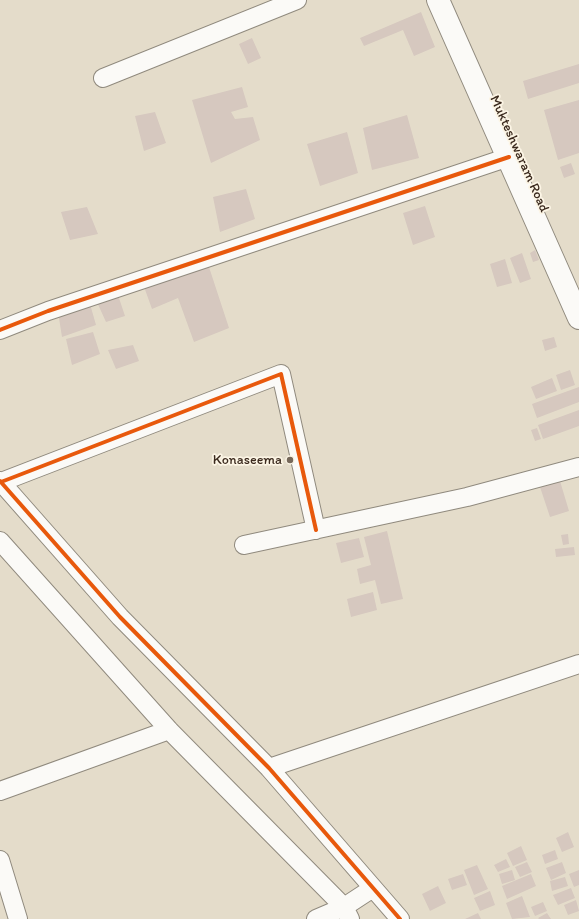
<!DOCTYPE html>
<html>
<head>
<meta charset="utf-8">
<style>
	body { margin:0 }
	canvas { display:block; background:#e4dcca }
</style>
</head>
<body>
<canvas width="579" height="919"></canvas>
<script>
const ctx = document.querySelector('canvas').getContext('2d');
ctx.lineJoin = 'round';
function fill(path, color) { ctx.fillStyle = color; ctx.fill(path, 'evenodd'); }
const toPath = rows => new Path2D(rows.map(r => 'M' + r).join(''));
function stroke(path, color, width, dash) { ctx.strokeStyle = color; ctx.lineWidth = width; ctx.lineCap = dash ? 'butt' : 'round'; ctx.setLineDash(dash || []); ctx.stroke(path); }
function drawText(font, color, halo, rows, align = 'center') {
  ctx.font = font + ' Itim,sans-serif'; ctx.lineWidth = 3.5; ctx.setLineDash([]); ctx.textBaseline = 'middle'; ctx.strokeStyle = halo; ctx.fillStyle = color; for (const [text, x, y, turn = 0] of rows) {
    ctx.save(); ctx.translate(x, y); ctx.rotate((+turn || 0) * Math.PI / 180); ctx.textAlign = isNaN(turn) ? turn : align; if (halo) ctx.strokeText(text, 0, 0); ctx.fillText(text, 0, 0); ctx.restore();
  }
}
fill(toPath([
	[421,12,435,47,414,56,403,30,364,46,360,38],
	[252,38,261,58,248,64,239,44],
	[579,64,579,83,528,99,523,81],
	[242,87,248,107,231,112,235,119,253,117,260,140,211,163,192,100],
	[579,100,579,153,558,160,544,110],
	[155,112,166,143,144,151,135,116],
	[407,115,419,158,372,170,363,128],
	[347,132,358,173,320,186,307,144],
	[571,163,575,174,564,178,560,167],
	[246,189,255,219,220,232,213,197],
	[425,206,435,237,413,245,403,213],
	[87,207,98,234,70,240,61,212],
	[535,250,539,260,533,262,530,253],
	[522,253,531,279,520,283,510,258],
	[505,259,512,283,497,287,490,264],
	[209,267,229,328,194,342,178,298,152,309,143,284],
	[118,295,125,316,106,322,96,300],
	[90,304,96,325,62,337,58,312],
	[93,332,100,354,72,365,66,339],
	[554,337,557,347,545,351,542,340],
	[133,345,139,361,116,369,108,350],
	[570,370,575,385,561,390,556,375],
	[552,378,557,391,536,399,531,387],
	[579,387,579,402,537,418,532,404],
	[579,410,579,426,543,439,538,425],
	[537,428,541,439,535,441,531,430],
	[560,481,569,511,550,517,540,487],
	[387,531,403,599,381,604,375,580,360,584,357,569,371,565,364,537],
	[568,534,569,544,563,545,561,535],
	[359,538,364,557,341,563,336,543],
	[574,547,575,555,556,557,555,549],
	[373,592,377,610,351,617,347,599],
	[568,832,574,847,562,852,556,838],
	[521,846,527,860,513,866,507,853],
	[555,850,558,859,545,864,542,855],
	[506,859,510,867,498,872,494,865],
	[527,862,532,872,520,877,515,867],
	[562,862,566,873,551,880,546,868],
	[477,865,488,889,474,895,464,870],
	[512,870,515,880,502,884,499,874],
	[579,870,579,885,574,887,569,874],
	[463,874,467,885,452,890,448,879],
	[531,874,536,886,507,899,502,886],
	[565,877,568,886,552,891,550,881],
	[438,886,446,903,430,911,422,894],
	[571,888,575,898,558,905,553,895],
	[490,891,495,905,480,911,474,898],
	[522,896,530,917,512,919,506,903],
	[576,900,579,911,568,915,564,905],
	[543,902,547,911,535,916,531,907],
	[478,913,481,919,465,919],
	[547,913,551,919,539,919,538,918]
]), '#d6c8bf');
const street = toPath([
	[103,78,297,0],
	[0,330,48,311,509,157],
	[0,481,120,617,269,768,400,919],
	[1,482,281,374,316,530],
	[0,541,169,730,344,907,350,919],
	[244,545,467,497,579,467],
	[269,768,579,664],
	[0,791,169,730],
	[0,860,18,919],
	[316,919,344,907,373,888]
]);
const primary = toPath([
	[438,0,579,318]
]);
stroke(street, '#908a7e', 20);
stroke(primary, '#908a7e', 24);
stroke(street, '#fbfaf7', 18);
stroke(primary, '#fbfaf7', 22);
stroke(toPath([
	[0,330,48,311,509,157],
	[0,481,120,617,269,768,400,919],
	[1,482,281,374,316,530]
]), '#e8590c', 4);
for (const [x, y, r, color] of [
	[290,460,4,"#76685a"]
]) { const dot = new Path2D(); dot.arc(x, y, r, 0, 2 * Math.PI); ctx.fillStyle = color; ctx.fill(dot); stroke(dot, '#fcf5e5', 1.5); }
drawText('14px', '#3b2a1e', '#fcf5e5', [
	["Mukteshwaram Road",519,154,66]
]);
drawText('14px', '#3b2a1e', '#fcf5e5', [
	["Konaseema",282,460]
], 'right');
</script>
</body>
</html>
